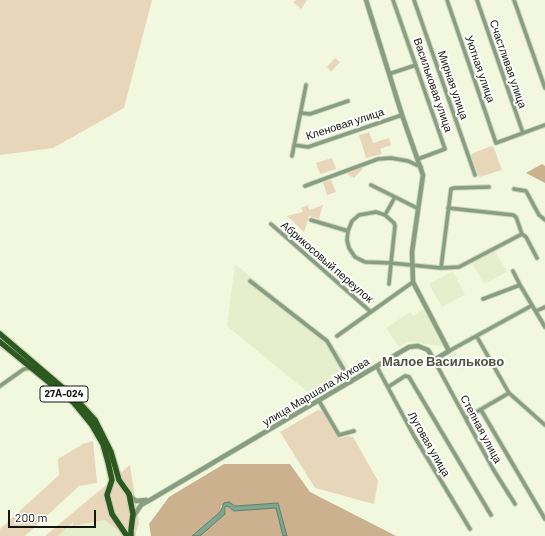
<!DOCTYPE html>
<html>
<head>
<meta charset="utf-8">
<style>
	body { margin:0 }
	#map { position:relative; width:545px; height:536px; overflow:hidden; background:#f1f8de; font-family:Barlow,sans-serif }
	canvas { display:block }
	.scale { position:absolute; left:8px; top:510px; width:88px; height:18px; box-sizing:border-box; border:2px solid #14160d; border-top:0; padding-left:5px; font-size:12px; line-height:14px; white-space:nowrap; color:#14160d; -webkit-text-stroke:3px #fff; paint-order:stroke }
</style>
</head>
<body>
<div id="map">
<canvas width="545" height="536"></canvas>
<div class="scale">200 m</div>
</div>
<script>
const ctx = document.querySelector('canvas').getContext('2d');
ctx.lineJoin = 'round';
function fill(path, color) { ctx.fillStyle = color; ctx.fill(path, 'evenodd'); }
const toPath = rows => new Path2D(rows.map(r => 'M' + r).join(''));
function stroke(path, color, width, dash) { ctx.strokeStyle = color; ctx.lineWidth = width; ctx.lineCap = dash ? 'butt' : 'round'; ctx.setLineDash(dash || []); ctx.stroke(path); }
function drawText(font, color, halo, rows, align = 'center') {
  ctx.font = font + ' Barlow,sans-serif'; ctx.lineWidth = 4; ctx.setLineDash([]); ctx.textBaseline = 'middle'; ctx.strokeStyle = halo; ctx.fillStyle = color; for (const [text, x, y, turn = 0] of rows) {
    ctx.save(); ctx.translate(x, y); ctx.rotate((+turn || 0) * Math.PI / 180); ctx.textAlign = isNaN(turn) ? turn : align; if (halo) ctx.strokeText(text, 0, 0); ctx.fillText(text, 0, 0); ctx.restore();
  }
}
fill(toPath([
	[494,249,507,272,484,284,471,261],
	[235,264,331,342,354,375,315,398,227,326],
	[453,271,465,295,442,307,429,284],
	[423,309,443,346,408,342,399,347,386,328,410,312,413,316],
	[455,352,464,368,462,369,461,367,456,368,449,356],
	[105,520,120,532,121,536,58,536,73,522,74,526]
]), '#e6eecd');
fill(toPath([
	[0,0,152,0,124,108,53,148,0,155],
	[296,0,307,0,301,9,293,2],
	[335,58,340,62,331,72,327,67],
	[369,132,373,143,389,138,391,145,380,149,382,154,366,158,359,135],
	[492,146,494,148,502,170,479,177,471,156,473,153],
	[332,158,336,169,320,174,316,163],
	[362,167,363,169,354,178,347,174,346,172],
	[331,180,336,192,327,195,323,182],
	[308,205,309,210,323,205,319,219,309,216,304,232,287,216,303,212,301,208],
	[318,410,324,412,337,436,341,438,348,436,353,437,378,481,374,504,315,488,280,432],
	[93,441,97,483,79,486,25,536,0,536,0,529,59,475,58,459,83,444],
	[130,465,139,523,136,532,136,536,121,536,120,532,105,520,73,526,73,522,58,536,45,536]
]), '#e8d6bb');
fill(toPath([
	[542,164,545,166,545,183,526,173],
	[224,464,290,464,310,492,396,536,287,536,278,503,235,506,229,502,221,506,220,512,192,536,151,536,149,524,169,497],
	[226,506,229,506,234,511,276,508,283,536,200,536,225,514]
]), '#cbb18d');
const water = toPath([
	[229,502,235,506,278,503,287,536,283,536,276,508,234,511,228,506,225,507,225,514,200,536,192,536,220,512,224,503,229,502]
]);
fill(water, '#7da790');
stroke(water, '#5e7c69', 1);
const minor = toPath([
	[393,0,445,149,418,159],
	[414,0,475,175],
	[447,0,496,143,545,125],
	[477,0,523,133],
	[514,0,545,88],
	[389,74,416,65],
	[301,113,310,114,348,101],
	[294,145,308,147,402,115],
	[292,156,306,85],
	[371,185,395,197],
	[305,186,378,159,391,158,408,161,421,167],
	[514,189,526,191,539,215,545,220],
	[448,208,513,215,516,217,522,234],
	[385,215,395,197,417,208],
	[311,220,348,231],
	[271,224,371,312],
	[441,268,459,267,522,234,526,237,537,258],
	[513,271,520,285],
	[250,281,327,341,351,382],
	[389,284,391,263,395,226,394,223,385,215,376,212,359,215,352,221,348,231,347,240,349,248,355,257,365,262,391,263,441,268,451,189,454,188,489,187],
	[483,299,520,285,545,327],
	[536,311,545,307],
	[337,336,413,282],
	[477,337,509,393,545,425],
	[449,351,531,306],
	[434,360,493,469,515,504],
	[377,367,414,436,470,529],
	[0,386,24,369,31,368],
	[388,387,405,376,409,377,491,515],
	[319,401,339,435,354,431],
	[481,410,545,519],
	[466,418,509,393]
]);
const tertiary = toPath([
	[130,496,136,501,146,500],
	[133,517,141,505,150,500,409,347,418,346,428,350,434,360,449,351,413,282,412,252,423,175,402,115,366,0]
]);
const primary = toPath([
	[0,334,76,399,95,420,111,452,119,480,129,494,133,514,131,530,131,536],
	[0,342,74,403,92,425,103,444,108,462,112,480,107,495,112,514,127,536]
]);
stroke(minor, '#ced4bd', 5.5);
stroke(tertiary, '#ced4bd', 6);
stroke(primary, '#ced4bd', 8);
stroke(minor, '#879f80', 3.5);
stroke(tertiary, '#879f80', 4.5);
stroke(primary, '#2c5920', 5.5);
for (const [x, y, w] of [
	[64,394,48]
]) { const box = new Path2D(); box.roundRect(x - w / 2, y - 8, w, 16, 3); ctx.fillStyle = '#fff'; ctx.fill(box); stroke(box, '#14160d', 1); }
drawText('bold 10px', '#14160d', null, [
	["27А-024",64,394]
]);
drawText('11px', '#14160d', '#fff', [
	["Счастливая улица",508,64,71],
	["Уютная улица",480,69,71],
	["Васильковая улица",433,85,71],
	["Мирная улица",453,85,71],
	["Кленовая улица",345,124,-18],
	["Абрикосовый переулок",327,262,41],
	["улица Маршала Жукова",316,392,-31],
	["Степная улица",481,429,62],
	["Луговая улица",429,444,60]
]);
drawText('bold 13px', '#4f533e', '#fff', [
	["Малое Васильково",443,362]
]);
</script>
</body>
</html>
